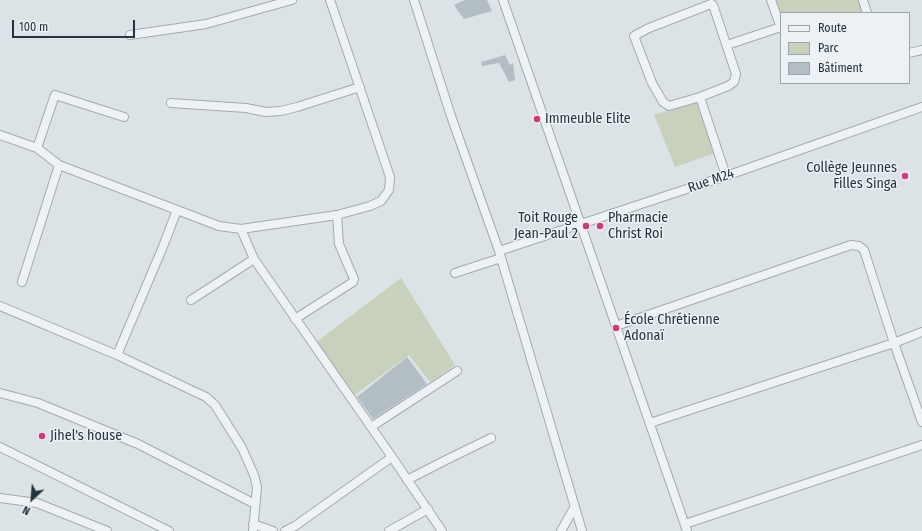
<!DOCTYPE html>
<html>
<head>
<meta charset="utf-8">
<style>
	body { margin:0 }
	#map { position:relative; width:922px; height:531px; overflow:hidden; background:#dbe3e7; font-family:"Fira Sans Condensed",sans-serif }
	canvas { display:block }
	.legend { position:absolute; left:780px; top:12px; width:130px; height:72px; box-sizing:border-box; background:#ebf1f4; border:1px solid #9ca5ab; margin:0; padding:5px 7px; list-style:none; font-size:12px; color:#25343d }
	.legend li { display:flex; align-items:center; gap:8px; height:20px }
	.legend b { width:20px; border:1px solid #9ca5ab }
	.north { position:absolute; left:12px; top:479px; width:40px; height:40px; -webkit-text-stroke:3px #ebf1f4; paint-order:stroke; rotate:206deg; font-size:11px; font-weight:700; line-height:16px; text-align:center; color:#25343d }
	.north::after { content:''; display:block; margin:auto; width:14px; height:18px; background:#25343d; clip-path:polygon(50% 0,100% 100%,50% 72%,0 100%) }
	.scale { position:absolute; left:12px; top:20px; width:123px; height:18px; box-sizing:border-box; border:2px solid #25343d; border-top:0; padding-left:5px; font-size:12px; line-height:14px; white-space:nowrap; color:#25343d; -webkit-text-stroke:3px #ebf1f4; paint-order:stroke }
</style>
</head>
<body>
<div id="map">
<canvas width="922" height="531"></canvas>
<ul class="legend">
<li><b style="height:5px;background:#eef2f5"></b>Route</li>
<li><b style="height:11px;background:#c7d1bc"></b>Parc</li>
<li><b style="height:11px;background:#b3bec4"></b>Bâtiment</li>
</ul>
<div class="north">N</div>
<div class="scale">100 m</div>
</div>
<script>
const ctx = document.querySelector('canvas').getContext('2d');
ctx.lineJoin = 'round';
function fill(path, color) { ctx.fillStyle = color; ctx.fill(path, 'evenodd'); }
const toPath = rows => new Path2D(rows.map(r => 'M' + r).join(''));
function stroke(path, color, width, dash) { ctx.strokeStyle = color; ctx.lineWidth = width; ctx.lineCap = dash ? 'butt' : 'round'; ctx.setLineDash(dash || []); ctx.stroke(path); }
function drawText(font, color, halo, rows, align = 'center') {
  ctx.font = font + ' "Fira Sans Condensed",sans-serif'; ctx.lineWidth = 3; ctx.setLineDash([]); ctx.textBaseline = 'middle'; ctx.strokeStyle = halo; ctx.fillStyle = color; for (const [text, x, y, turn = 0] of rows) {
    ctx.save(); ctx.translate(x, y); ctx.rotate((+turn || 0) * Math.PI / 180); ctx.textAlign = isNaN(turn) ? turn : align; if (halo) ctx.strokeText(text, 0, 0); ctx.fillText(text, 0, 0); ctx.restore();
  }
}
fill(toPath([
	[770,0,864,0,868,13,781,13,781,34],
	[699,101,718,152,675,167,654,115],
	[401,278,455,365,430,382,409,355,353,396,315,343]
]), '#c7d1bc');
fill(toPath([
	[465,0,487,0,492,11,464,19,454,5],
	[505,55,510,65,513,63,515,80,509,82,499,63,482,66,481,62],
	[407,357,427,384,373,419,357,397]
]), '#b3bec4');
const minor = toPath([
	[414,0,451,116,499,251,582,531],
	[503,0,687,531],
	[771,0,781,28],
	[863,0,867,13],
	[711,4,713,5,736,74,734,82,728,86,700,97,669,106,663,102,652,83,634,36,649,28,711,4],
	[130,35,206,24,292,0],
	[727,45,781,27],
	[909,53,922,50],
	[700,97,726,176],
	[171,103,246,108,266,112,281,111,297,107,360,87],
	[0,135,37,148,59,165,219,226,241,229,337,215,370,206,381,201,389,190,390,177,330,0],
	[37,148,55,95,124,117],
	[241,229,254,259,392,457,442,531],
	[499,251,726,176,922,107],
	[455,273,501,258],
	[22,282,59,165],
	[191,300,254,259],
	[0,306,117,355,206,397,215,405,242,448,254,475,257,487,253,531],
	[295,319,353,282,354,279,339,244,337,215],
	[616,326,851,245,859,246,864,250,894,343,922,422],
	[117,355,162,249,177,210],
	[0,393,38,403,138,444,255,504],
	[650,423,894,343,922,332],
	[371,427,457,371],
	[0,447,169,531],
	[407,480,448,459,491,438],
	[0,498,37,503,107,531],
	[253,524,273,531],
	[685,524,922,445],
	[285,531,295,526,392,457],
	[389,531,428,509],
	[561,531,574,508]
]);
stroke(minor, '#a1abb1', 10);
stroke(minor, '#eef2f5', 8);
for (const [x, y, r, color] of [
	[537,119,4,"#d43879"],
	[905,176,4,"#d43879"],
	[586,226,4,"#d43879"],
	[600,226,4,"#d43879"],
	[616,328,4,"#d43879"],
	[42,436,4,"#d43879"]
]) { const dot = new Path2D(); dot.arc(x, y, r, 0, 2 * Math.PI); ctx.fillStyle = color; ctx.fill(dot); stroke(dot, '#ebf1f4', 1.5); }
drawText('14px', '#25343d', '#ebf1f4', [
	["Immeuble Elite",545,119],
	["Collège Jeunnes",897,168,"right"],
	["Filles Singa",897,184,"right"],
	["Toit Rouge",578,218,"right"],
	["Jean-Paul 2",578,234,"right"],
	["Pharmacie",608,218],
	["Christ Roi",608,234],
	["École Chrétienne",624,320],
	["Adonaï",624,336],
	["Jihel's house",50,436]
], 'left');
drawText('14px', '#25343d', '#ebf1f4', [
	["Rue M24",711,181,-19]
]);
</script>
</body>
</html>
